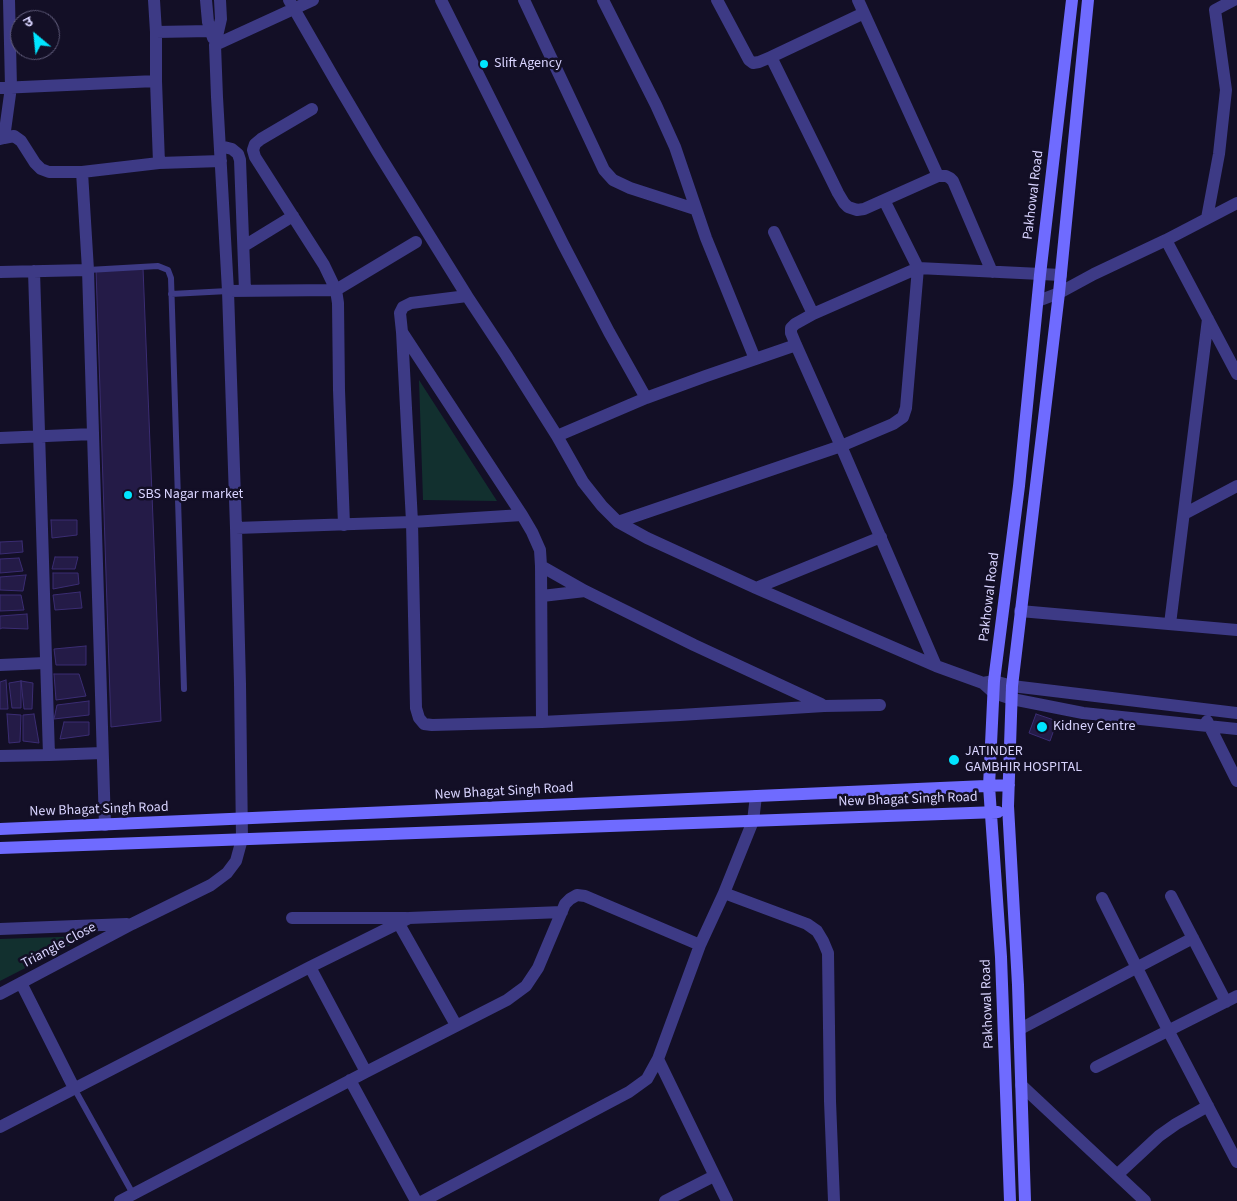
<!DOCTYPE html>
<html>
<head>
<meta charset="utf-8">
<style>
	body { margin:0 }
	#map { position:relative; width:1237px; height:1201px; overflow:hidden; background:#130f26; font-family:"Source Sans 3","Noto Sans Devanagari",sans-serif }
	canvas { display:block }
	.north { position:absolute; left:10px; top:10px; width:50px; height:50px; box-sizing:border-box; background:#130f26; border:1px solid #625e7d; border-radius:50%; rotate:332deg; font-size:14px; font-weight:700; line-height:20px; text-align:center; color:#d9d4ff }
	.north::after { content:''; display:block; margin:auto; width:18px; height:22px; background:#00e5ff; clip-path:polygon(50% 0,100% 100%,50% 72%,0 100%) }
</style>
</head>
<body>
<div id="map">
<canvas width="1237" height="1201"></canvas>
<div class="north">उ</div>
</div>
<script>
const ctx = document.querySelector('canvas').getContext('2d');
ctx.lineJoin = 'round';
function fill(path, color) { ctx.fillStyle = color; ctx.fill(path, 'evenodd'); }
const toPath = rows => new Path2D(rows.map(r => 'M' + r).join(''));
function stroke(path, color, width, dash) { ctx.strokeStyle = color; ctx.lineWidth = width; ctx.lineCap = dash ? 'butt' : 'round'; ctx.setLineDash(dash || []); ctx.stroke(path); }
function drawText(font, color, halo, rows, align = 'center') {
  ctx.font = font + ' "Source Sans 3",sans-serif'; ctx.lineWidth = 5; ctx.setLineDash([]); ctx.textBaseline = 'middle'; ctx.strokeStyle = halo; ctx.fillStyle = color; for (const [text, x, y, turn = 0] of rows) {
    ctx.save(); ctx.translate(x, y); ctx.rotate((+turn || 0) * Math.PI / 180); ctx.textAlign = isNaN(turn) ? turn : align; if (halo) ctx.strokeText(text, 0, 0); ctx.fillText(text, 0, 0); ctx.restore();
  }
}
fill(toPath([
	[419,380,497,501,423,500],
	[88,936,0,981,0,939]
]), '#12302f');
const building = toPath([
	[143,268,161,721,111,727,96,269,143,268],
	[51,520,77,520,77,535,52,538,51,520],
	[22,541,23,552,0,554,0,542,22,541],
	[55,557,78,557,75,569,52,569,55,557],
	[19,558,23,571,0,573,0,559,19,558],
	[53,573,78,573,79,584,53,589,53,573],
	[26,575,23,591,0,590,0,577,26,575],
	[80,592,82,608,55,610,53,595,80,592],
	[0,595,21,595,24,610,0,611,0,595],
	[27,614,28,629,2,628,0,629,0,616,27,614],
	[86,646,86,665,56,665,54,649,86,646],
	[54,674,79,674,86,696,56,700,54,674],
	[6,680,8,709,0,709,0,682,6,680],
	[21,681,33,683,32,709,24,709,21,681],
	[21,681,21,708,12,708,9,683,21,681],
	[89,701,89,715,54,719,57,705,89,701],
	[7,714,21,715,20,742,9,743,7,714],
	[34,714,39,743,23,741,23,715,34,714],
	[1036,714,1057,721,1050,741,1029,733,1036,714],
	[64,722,89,722,89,735,60,739,64,722]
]);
fill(building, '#241b47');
stroke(building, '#3b2d73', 1);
stroke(toPath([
	[88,270,158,266,168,270,171,278,184,689],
	[171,294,228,291],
	[74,1088,133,1194]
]), '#3d3a85', 6);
stroke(toPath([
	[154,0,156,32,156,81,159,163],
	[206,0,208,22,213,38],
	[289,0,338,85,377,151,467,296,506,355,557,436,646,398,706,376,796,345],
	[441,0,563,244,609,332,646,398],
	[524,0,604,170,613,180,630,188,695,209],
	[603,0,656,105,675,147,706,238,755,359],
	[717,0,749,60,753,63,759,62,771,57,838,193,844,203,848,207,857,210,864,209,938,176],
	[858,0,938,176,946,176,950,178,953,181,992,272],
	[156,32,211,31],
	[215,45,313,0],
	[771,57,864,13],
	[0,88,156,81],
	[312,109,261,139,255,144,253,150,255,157,324,265,336,290,338,303,339,390,344,525],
	[4,138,11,87,9,0],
	[0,139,4,138,14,136,21,141,35,163,41,169,49,172,82,172,159,163,221,161],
	[220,146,232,149,238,154,240,160,245,291],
	[82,172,88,270],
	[1207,218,1219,154,1226,90,1215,10,1234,0],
	[774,232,813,314],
	[1166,240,1237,374],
	[244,246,293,216],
	[0,272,88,270,105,825],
	[228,291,336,290,416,242],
	[467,296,411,303,403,307,400,313,402,332,412,522,416,708,419,718,424,724,432,725,542,722],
	[1038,301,1059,293,1094,274,1166,240,1237,203],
	[402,332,522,515],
	[557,436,583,482,602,506,618,522,647,538,756,588,936,666,983,683,994,693,1012,699,1083,713,1237,729],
	[0,438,93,434],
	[1184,514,1237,486],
	[618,522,841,446,893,424,903,417,906,408,918,268,884,200],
	[236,528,412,522,522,515,532,532,540,550,541,566,542,722,680,715,824,706,880,705],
	[541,566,585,591,694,645,821,704],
	[756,588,881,537],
	[542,596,585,591],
	[1020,611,1237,630],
	[1170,624,1208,319],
	[0,665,45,663],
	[936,666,841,446,796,345,791,333,791,328,795,324,813,314,918,268,1061,275],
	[983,683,994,681,1012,686,1237,713],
	[1207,721,1237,781],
	[49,755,102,753],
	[0,756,49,755,34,271],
	[724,893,753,821,756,796],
	[1171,896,1226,1002],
	[1102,898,1168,1030,1237,1162],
	[292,918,406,918],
	[399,924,456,1025],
	[0,929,127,924],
	[310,967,366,1072],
	[21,983,74,1088],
	[0,994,132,924,211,885,227,873,236,861,242,839,240,684,236,528,228,291,217,97,215,45,221,19,220,0],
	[1020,1029,1193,938],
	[658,1059,727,1201],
	[1096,1067,1237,996],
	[350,1080,416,1201],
	[1021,1085,1145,1201],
	[0,1127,310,967,409,918,562,912],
	[1117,1175,1159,1136,1176,1124,1208,1106],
	[120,1201,366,1072,507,1000,526,986,538,968,565,904,570,899,577,895,585,896,700,945,724,893,807,924,817,931,823,941,828,953,830,1101,834,1201],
	[423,1201,629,1092,647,1079,658,1059,700,945],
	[665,1201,714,1176]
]), '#3d3a85', 12);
stroke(toPath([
	[0,829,1009,785],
	[0,848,998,812],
	[1010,1201,1001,957,989,786,994,681,1019,486,1040,275,1072,0],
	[1025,1201,1018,985,1008,806,1012,686,1059,293,1088,0]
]), '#6f6bff', 12);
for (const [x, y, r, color] of [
	[484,64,5,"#00e5ff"],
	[128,495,5,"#00e5ff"],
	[1042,727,6,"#00e5ff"],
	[954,760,6,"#00e5ff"]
]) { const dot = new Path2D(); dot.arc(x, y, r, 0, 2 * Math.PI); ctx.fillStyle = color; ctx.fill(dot); stroke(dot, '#130f26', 2); }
drawText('14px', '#d9d4ff', '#130f26', [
	["Slift Agency",494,64],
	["SBS Nagar market",138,495],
	["Kidney Centre",1053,727],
	["JATINDER",965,752],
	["GAMBHIR HOSPITAL",965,768]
], 'left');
drawText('14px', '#d9d4ff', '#130f26', [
	["Pakhowal Road",1034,195,-83],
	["Pakhowal Road",990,597,-83],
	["New Bhagat Singh Road",504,792,-3],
	["New Bhagat Singh Road",908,800,-2],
	["New Bhagat Singh Road",99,810,-2],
	["Triangle Close",59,946,-28],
	["Pakhowal Road",988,1004,-92]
]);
</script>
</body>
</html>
